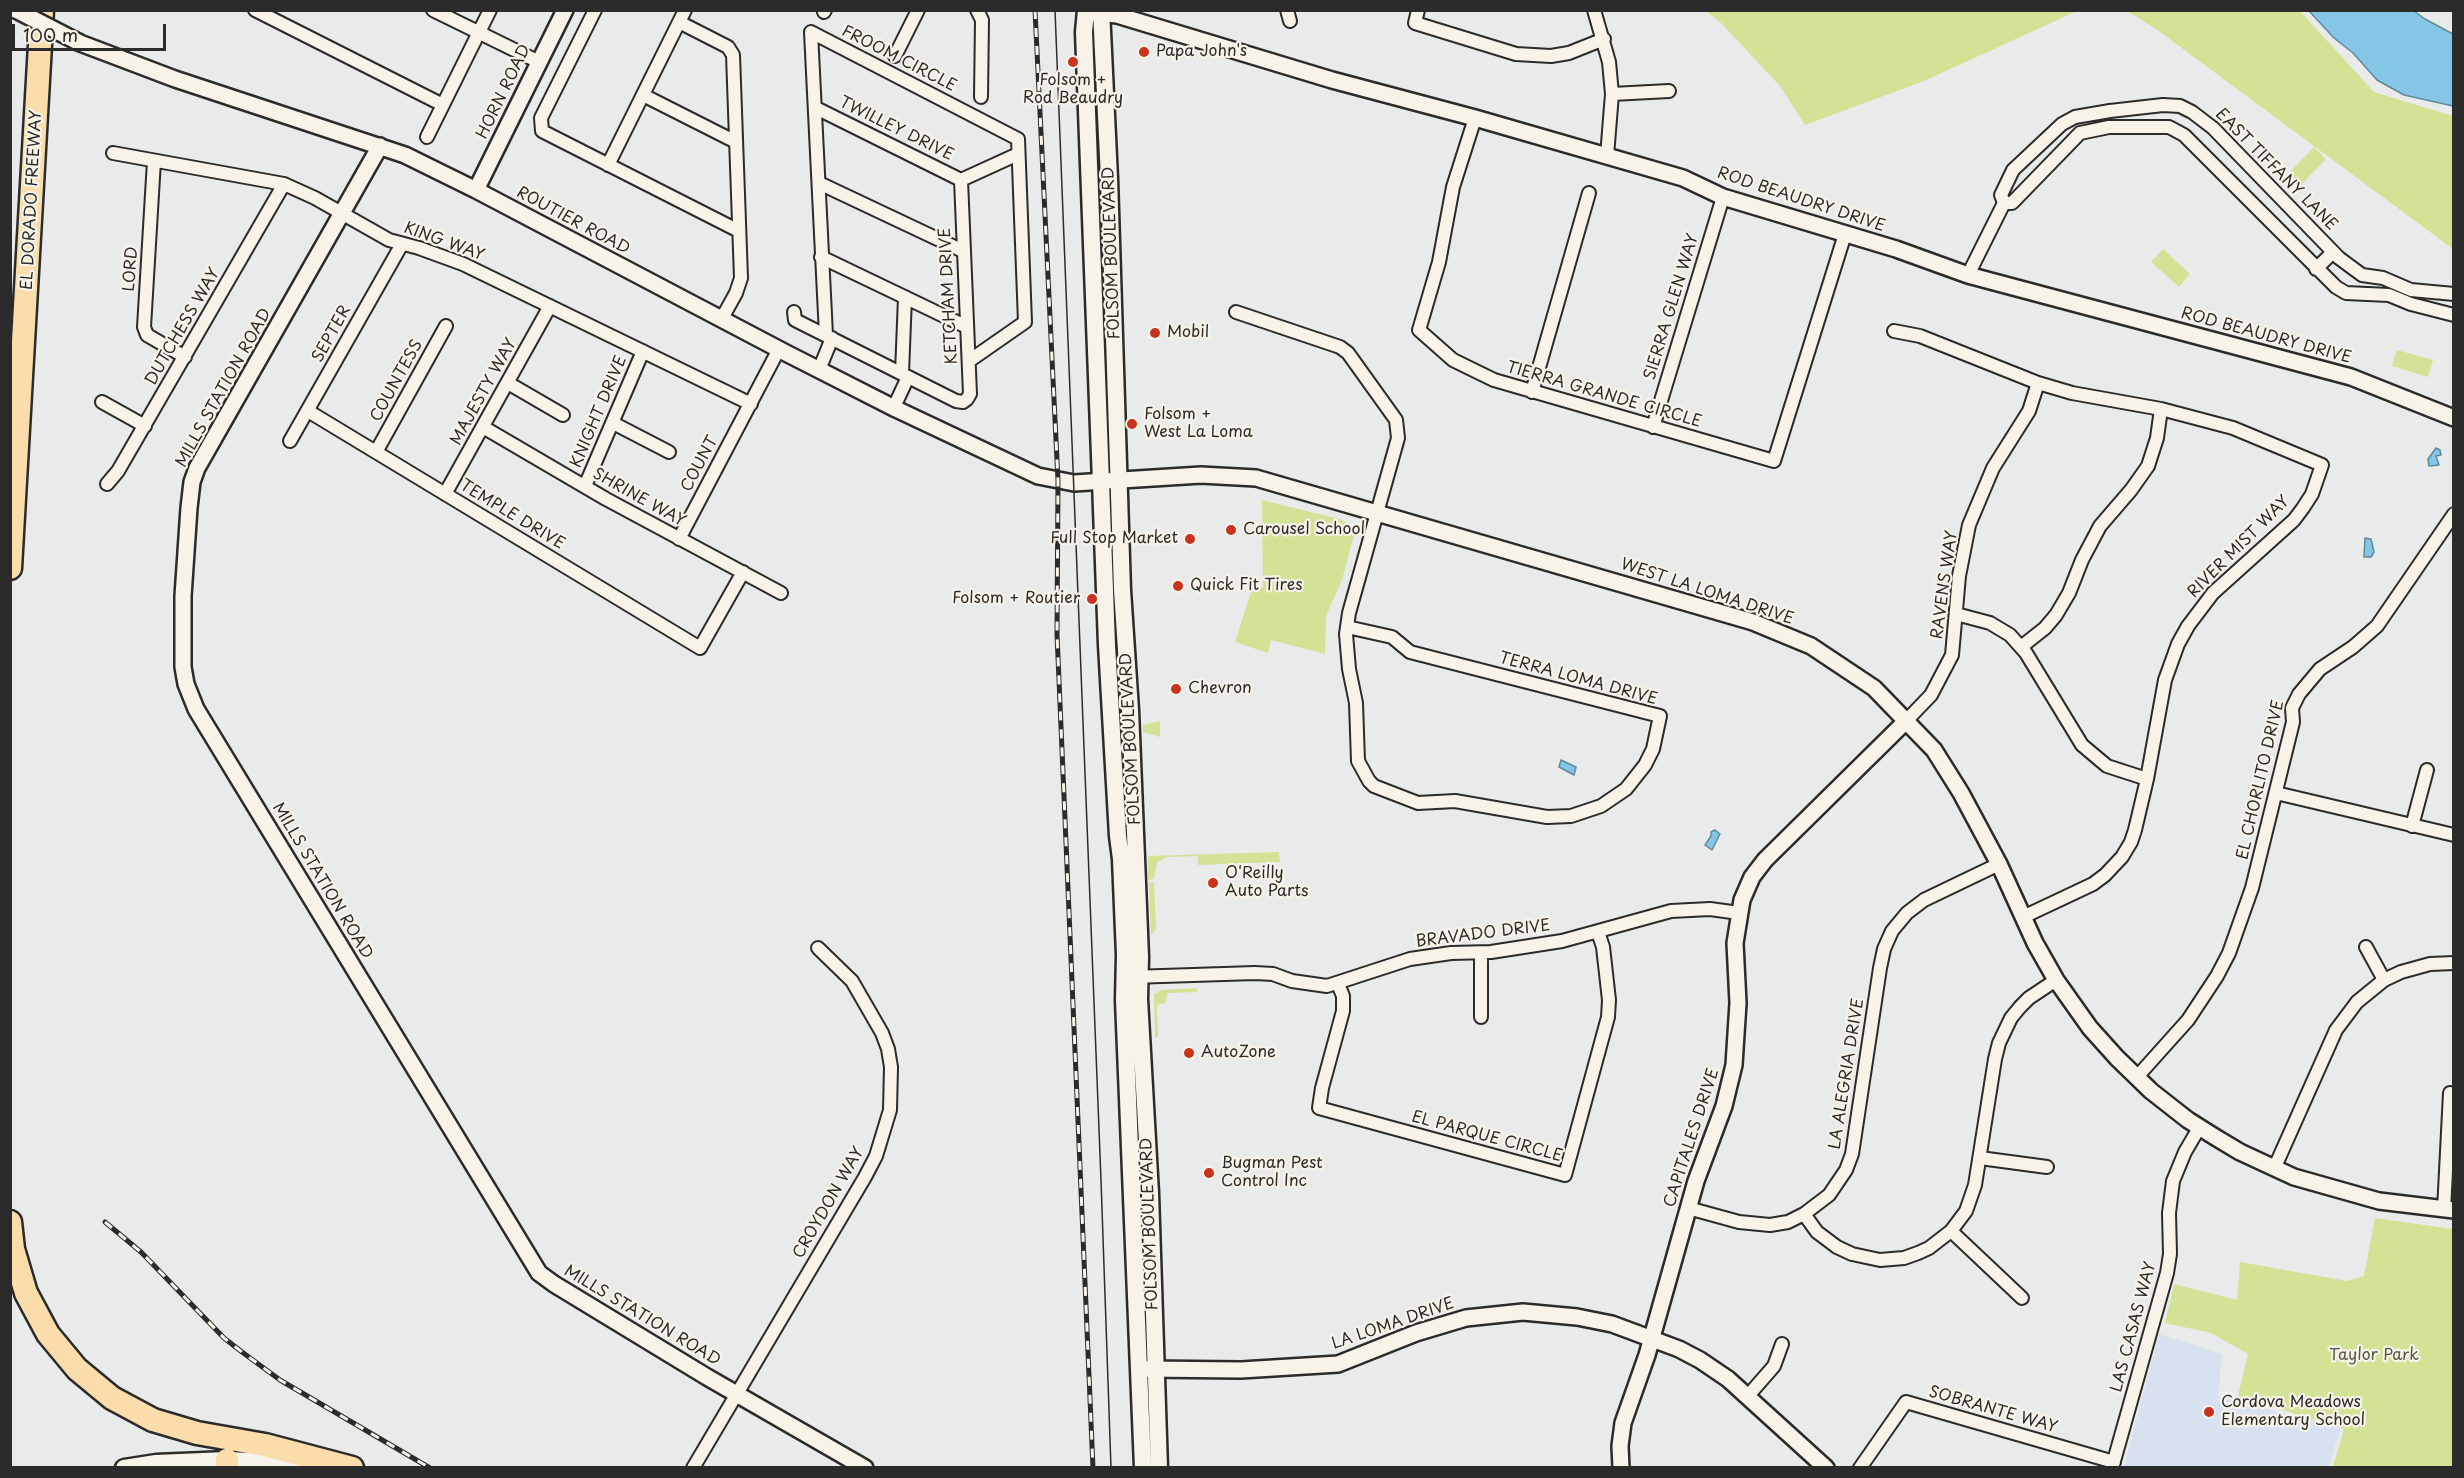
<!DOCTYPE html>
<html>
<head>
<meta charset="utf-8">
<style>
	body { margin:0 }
	#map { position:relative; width:2464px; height:1478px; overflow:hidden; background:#e9ebeb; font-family:"Playpen Sans",sans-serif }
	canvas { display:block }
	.frame { position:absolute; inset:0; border:12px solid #2b2b2b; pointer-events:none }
	.scale { position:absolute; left:12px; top:24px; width:154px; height:27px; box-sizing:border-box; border:3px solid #2b2b2b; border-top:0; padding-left:8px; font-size:18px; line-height:21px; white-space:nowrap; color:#2b2b2b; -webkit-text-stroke:4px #f7f3e8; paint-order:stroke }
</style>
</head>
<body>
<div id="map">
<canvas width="2464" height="1478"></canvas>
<div class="frame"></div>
<div class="scale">100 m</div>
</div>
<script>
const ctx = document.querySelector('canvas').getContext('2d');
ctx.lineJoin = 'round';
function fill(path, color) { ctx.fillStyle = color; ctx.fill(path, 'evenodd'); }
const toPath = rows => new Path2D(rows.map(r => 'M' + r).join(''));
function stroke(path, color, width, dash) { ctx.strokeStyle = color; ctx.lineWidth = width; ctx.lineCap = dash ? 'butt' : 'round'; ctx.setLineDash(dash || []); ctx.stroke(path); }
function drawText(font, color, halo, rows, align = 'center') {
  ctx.font = font + ' "Playpen Sans",sans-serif'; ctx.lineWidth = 4.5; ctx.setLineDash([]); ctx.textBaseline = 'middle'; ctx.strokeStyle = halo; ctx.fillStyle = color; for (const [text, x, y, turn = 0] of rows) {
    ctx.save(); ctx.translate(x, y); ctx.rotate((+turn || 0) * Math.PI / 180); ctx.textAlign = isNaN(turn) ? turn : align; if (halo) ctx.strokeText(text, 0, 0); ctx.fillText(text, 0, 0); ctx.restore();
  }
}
fill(toPath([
	[2159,1334,2222,1354,2218,1396,2341,1428,2328,1467,2124,1467]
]), '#d8e1ef');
fill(toPath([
	[1706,11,2077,11,1924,81,1805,125,1780,86,1721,23],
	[2127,11,2300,11,2374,92,2453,116,2453,249,2156,29],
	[2314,147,2326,159,2300,186,2288,174],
	[2163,249,2190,274,2179,287,2151,262],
	[2397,350,2433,360,2428,377,2392,366],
	[1262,500,1343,520,1355,531,1342,580,1326,616,1325,654,1271,640,1268,653,1235,642,1251,592,1263,587],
	[1160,721,1160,737,1143,732,1143,725],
	[1279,852,1280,862,1198,865,1198,856,1166,857,1157,863,1154,879,1148,880,1148,856],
	[1154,882,1156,929,1151,935,1149,883],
	[1197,988,1197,992,1167,993,1166,1003,1157,1005,1158,1036,1155,1038,1154,994,1161,990],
	[2375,1218,2453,1229,2453,1467,2333,1467,2344,1429,2238,1396,2248,1354,2211,1333,2165,1323,2174,1284,2237,1300,2240,1262,2347,1281,2364,1276]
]), '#d3e295');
const water = toPath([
	[2309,11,2414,11,2425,19,2453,34,2453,106,2404,95,2377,80,2353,53,2334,38,2309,11],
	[2436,448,2440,450,2441,455,2436,456,2439,465,2429,466,2428,459,2436,448],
	[2365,538,2371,539,2374,552,2371,557,2364,557,2365,538],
	[1561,760,1576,767,1574,775,1559,767,1561,760],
	[1715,830,1720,834,1712,850,1705,845,1711,836,1711,832,1715,830]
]);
fill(water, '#85c6e6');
stroke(water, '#61889b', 1.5);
const minor = toPath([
	[255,10,443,105],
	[433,10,539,62],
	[595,10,541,118,542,131,739,231],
	[977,10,982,20,981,97],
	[1287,10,1290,21],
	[1418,10,1415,23,1516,54,1551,56,1569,53,1604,39],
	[1594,10,1609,62,1612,94,1607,156],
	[824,12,825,10],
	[679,22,728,47,733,55,741,278,736,293,721,320],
	[811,32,1018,139,1025,322,969,361],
	[811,32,826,335],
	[895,56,918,10],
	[1612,94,1669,91],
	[643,95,736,142],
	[816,108,961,180],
	[1475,118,1453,187,1439,262,1419,330,1453,360,1494,380,1774,461,1845,234],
	[427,137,490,10],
	[113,153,284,184,315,198,389,240,419,248,463,264,751,404],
	[154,161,144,327,147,335,185,357],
	[608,165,685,10],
	[819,183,963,251],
	[2004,203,2012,203,2080,133,2109,127,2169,127,2184,135,2336,287,2346,293,2389,295,2411,304,2454,315],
	[821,257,967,327],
	[2316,269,2333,252],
	[1968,275,2004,203,2001,195,2013,170,2062,124,2075,117,2110,111,2163,105,2180,106,2192,112,2213,128,2339,258,2362,275,2383,278,2411,290,2454,294],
	[794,312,795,320,956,401,963,402,967,399,970,394,961,180,1018,154],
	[1236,312,1340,347,1348,353,1396,420,1398,438,1349,613,1346,634,1349,669,1356,703,1358,761,1369,781,1374,786,1418,803,1455,801,1547,817,1571,816,1601,806,1626,789,1645,765,1653,749,1660,716,1410,652,1392,637,1347,627],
	[1894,331,1920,336,2038,383,2072,393,2161,409,2233,428,2322,465,2312,494,2303,508,2294,520,2213,593,2188,626,2178,644,2165,680,2147,779,2135,830,2131,842,2122,857,2105,875,2093,884,2023,917],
	[819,370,832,338],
	[902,373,905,297],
	[508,383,563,415],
	[1532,392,1589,193],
	[102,402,145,426],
	[894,407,908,377],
	[308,411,700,648,743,572],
	[613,423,669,452],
	[483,427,606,499,781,593],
	[1653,427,1723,197],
	[290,441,402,244],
	[376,452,446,326],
	[107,484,118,471,284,184],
	[585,486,643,351],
	[445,494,550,306],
	[679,539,779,349],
	[1956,614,1990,623,2010,635,2026,653,2082,745,2107,766,2147,779],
	[2021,647,2045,628,2056,615,2069,593,2082,560,2100,526,2131,490,2148,466,2157,438,2161,409],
	[1906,721,1931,695,1952,655,1959,576,1969,525,1993,468,2029,411,2038,383],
	[2276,793,2454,835],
	[2412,826,2427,770],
	[2366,947,2384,980],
	[1481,953,1481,1017],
	[1131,977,1255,973,1273,974,1292,981,1327,986,1410,959,1451,953,1491,952,1562,941,1671,911,1710,909,1739,913],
	[1338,984,1343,996,1343,1011,1322,1088,1319,1108,1565,1175,1608,1017,1609,1000,1603,947,1598,932],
	[2136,1078,2188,1020,2217,976,2229,953,2252,888,2293,722,2292,708,2299,694,2320,669,2353,647,2377,626,2454,514],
	[1980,1158,2047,1167],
	[2274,1169,2336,1030,2357,1002,2384,980,2401,972,2430,964,2454,963],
	[1688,1208,1739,1222,1770,1225,1788,1222,1804,1214,1829,1195,1846,1170,1852,1154,1880,968,1884,949,1892,931,1907,913,1924,900,1999,864],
	[2444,1210,2450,1093],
	[1804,1214,1817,1232,1837,1247,1852,1254,1880,1260,1904,1258,1918,1253,1929,1248,1951,1231,1966,1211,1975,1185,1995,1059,1999,1043,2011,1018,2020,1007,2029,998,2056,980],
	[1951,1231,2022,1298],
	[1747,1397,1774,1366,1782,1344],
	[693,1468,865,1177,876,1156,890,1110,891,1067,888,1049,882,1033,852,981,818,948],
	[1860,1468,1906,1402,2114,1462],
	[2112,1468,2167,1273,2170,1254,2169,1213,2173,1181,2185,1152,2199,1128]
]);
const tertiary = toPath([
	[1090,12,1117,15,1332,80,1475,118,1683,178,1723,197,1896,249,1968,275,2351,377,2454,418],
	[80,43,175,79,405,155,476,190,786,353,896,409,1038,476,1074,483,1201,475,1256,478,1753,622,1811,646,1874,688,1934,750,1961,793,1999,864,2035,943,2056,980,2090,1028,2117,1058,2151,1091,2188,1120,2215,1137,2240,1152,2294,1177,2379,1201,2454,1210],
	[380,146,197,468,192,482,189,508,183,596,183,667,186,684,196,709,539,1273,554,1284,707,1377,865,1468],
	[476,190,565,10],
	[1145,1369,1241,1370,1338,1364,1416,1333,1466,1318,1523,1312,1577,1317,1612,1324,1679,1349,1700,1360,1728,1379,1826,1468],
	[1621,1468,1620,1446,1623,1423,1647,1355,1696,1181,1724,1106,1734,1065,1738,1003,1735,943,1742,900,1752,877,1765,860,1906,721]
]);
const secondary = toPath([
	[1086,10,1084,32,1101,482,1107,645,1118,836,1121,859,1125,955,1124,1000,1143,1468],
	[1101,10,1109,178,1122,590,1130,710,1140,957,1139,999,1150,1193,1159,1468],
	[124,1468,156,1463,227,1460,274,1462,304,1468]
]);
const motorway = toPath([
	[10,568,42,10],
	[10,1222,13,1249,26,1293,48,1334,77,1369,112,1398,153,1420,197,1433,265,1445,352,1468],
	[227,1468,227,1460]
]);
stroke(minor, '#2b2b2b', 16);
stroke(tertiary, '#2b2b2b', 20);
stroke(secondary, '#2b2b2b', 21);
stroke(motorway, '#2b2b2b', 27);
stroke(minor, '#f7f3e8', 12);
stroke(tertiary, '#f7f3e8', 15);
stroke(secondary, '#f7f3e8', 16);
stroke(motorway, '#faddab', 22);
stroke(toPath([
	[1055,10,1101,1180,1111,1468]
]), '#2b2b2b', 1.5);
const rail = toPath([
	[1035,10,1058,481,1057,634,1093,1468],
	[105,1222,141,1252,224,1338,242,1352,280,1380,430,1468]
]);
stroke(rail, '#2b2b2b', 5);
stroke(rail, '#f7f3e8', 3, [9]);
const tertiaryBridge = toPath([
	[16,10,80,43]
]);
stroke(tertiaryBridge, '#2b2b2b', 20, []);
stroke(tertiaryBridge, '#f7f3e8', 15);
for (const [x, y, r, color] of [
	[1144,52,6,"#c8321e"],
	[1073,62,6,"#c8321e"],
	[1155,333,6,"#c8321e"],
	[1132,424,6,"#c8321e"],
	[1231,530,6,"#c8321e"],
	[1190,539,6,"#c8321e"],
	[1178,586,6,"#c8321e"],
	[1092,599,6,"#c8321e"],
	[1176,689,6,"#c8321e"],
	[1213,883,6,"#c8321e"],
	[1189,1053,6,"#c8321e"],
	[1209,1173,6,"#c8321e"],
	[2209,1412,6,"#c8321e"]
]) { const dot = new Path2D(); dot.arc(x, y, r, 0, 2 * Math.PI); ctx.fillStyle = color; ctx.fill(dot); stroke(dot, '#f7f3e8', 2); }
drawText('16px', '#2b2b2b', '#f7f3e8', [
	["Papa John's",1156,52],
	["Folsom +",1073,81,"center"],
	["Rod Beaudry",1073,99,"center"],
	["Mobil",1167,333],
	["Folsom +",1144,415],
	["West La Loma",1144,433],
	["Carousel School",1243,530],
	["Full Stop Market",1178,539,"right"],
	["Quick Fit Tires",1190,586],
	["Folsom + Routier",1080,599,"right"],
	["Chevron",1188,689],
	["O'Reilly",1225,874],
	["Auto Parts",1225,892],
	["AutoZone",1201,1053],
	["Bugman Pest",1221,1164],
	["Control Inc",1221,1182],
	["Cordova Meadows",2221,1403],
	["Elementary School",2221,1421]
], 'left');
drawText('16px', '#2b2b2b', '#f7f3e8', [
	["FROOM CIRCLE",899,59,27],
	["HORN ROAD",504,92,-64],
	["TWILLEY DRIVE",896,129,26],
	["EAST TIFFANY LANE",2276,170,45],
	["EL DORADO FREEWAY",32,200,-87],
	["ROD BEAUDRY DRIVE",1801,200,18],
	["ROUTIER ROAD",573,221,28],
	["KING WAY",444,242,20],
	["FOLSOM BOULEVARD",1112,253,-92],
	["LORD",131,269,-86],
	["KETCHAM DRIVE",949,296,-93],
	["SIERRA GLEN WAY",1672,307,-73],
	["DUTCHESS WAY",183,327,-60],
	["SEPTER",332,334,-61],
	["ROD BEAUDRY DRIVE",2266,336,15],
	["COUNTESS",397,381,-61],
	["MILLS STATION ROAD",224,388,-61],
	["MAJESTY WAY",484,392,-61],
	["TIERRA GRANDE CIRCLE",1604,395,16],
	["KNIGHT DRIVE",599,412,-67],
	["COUNT",700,464,-62],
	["SHRINE WAY",639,498,29],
	["TEMPLE DRIVE",512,515,31],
	["RIVER MIST WAY",2239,547,-45],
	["RAVENS WAY",1945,585,-82],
	["WEST LA LOMA DRIVE",1707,592,18],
	["TERRA LOMA DRIVE",1578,679,15],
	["FOLSOM BOULEVARD",1131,739,-93],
	["EL CHORLITO DRIVE",2261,780,-77],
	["MILLS STATION ROAD",322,881,59],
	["BRAVADO DRIVE",1483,934,-7],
	["LA ALEGRIA DRIVE",1847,1074,-81],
	["EL PARQUE CIRCLE",1487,1137,15],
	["CAPITALES DRIVE",1692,1138,-72],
	["CROYDON WAY",829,1203,-60],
	["FOLSOM BOULEVARD",1150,1224,-92],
	["MILLS STATION ROAD",642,1316,31],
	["LA LOMA DRIVE",1393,1324,-19],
	["LAS CASAS WAY",2134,1327,-75],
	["SOBRANTE WAY",1993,1410,16]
]);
drawText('16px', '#555946', '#f7f3e8', [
	["Taylor Park",2374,1356]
]);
</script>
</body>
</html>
